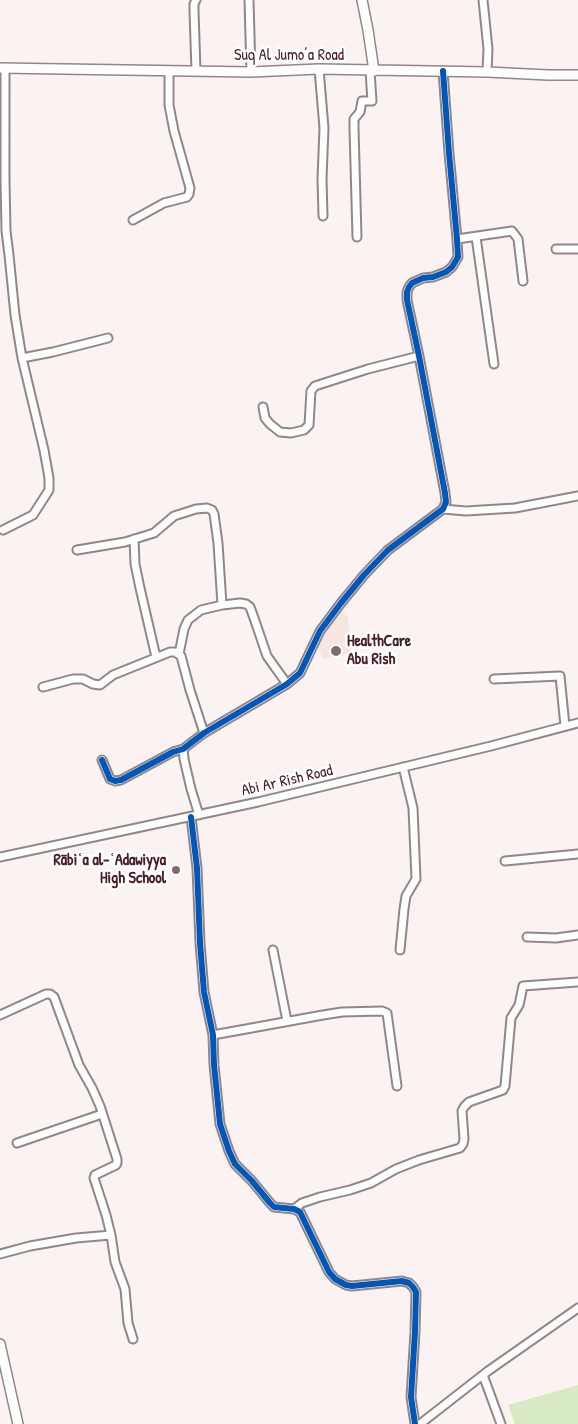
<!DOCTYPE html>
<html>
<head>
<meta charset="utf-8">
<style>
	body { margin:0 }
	canvas { display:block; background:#faf3f2 }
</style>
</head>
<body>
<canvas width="578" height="1424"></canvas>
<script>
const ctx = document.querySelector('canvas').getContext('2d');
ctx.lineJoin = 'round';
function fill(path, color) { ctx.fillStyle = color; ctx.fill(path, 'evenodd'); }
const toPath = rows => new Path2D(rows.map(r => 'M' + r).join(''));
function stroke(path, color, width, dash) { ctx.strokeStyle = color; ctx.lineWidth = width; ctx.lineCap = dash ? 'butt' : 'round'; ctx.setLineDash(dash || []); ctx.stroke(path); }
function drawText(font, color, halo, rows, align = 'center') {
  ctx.font = font + ' "Patrick Hand",sans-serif'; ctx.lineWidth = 5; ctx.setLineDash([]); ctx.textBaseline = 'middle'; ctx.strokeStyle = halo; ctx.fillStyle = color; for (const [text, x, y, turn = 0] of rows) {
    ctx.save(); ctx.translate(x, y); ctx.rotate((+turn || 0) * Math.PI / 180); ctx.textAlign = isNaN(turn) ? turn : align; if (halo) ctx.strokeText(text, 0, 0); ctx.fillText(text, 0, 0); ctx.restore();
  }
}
fill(toPath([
	[341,609,348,617,351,652,323,659,317,645,325,632]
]), '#f6e5e1');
fill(toPath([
	[578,1385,578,1424,515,1424,508,1405]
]), '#d8eac3');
const minor = toPath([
	[196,0,194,4,194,11,196,71],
	[249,0,251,72],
	[483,0,488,49,487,72],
	[319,69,324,128,322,179,323,216],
	[133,220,164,203,187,197,189,194,190,188,174,131,169,105,169,71],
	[357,237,354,128,354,119,360,112,362,101,372,101,370,71],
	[476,237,494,364],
	[457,239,512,231,518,239,523,281],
	[556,249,578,249],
	[22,358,53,352,108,338],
	[263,407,265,418,270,424,280,432,291,433,304,430,309,425,311,391,315,386,368,369,419,356],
	[443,509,466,511,515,508,578,496],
	[3,530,33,515,49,490,49,478,44,450,22,358,15,315,9,255,6,231,5,180,5,68],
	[134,539,135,564,140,588,156,657],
	[77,550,125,542,154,533,174,516,196,509,207,508,212,510,214,514,218,543,222,605],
	[179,654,184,629,188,620,201,610,222,605,240,603,246,604,250,607,254,618,267,656,287,684],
	[494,679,560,676,565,726],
	[43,687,73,679,83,679,93,684,100,685,113,675,170,652,175,652,181,656,190,690,204,733],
	[183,749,184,759,191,789,199,815],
	[102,760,110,779,115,781,121,780,173,752,183,749,204,733,287,684,300,673,320,631,341,603,364,575,388,550,443,509,446,502,445,493,419,356,407,300,407,292,409,287,412,283,423,278,433,277,446,272,452,267,458,257,457,239,449,153,443,71],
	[191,817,197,868,200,943,204,992,213,1035,214,1065,220,1124,229,1151,235,1164,252,1181,270,1203,274,1207,294,1209,300,1212,329,1272,335,1279,346,1285,352,1286,402,1281,409,1283,413,1287,416,1292,415,1332,411,1397,415,1424],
	[0,857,258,802,491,746,578,723],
	[505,861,578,854],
	[527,937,556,938,578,935],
	[273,950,287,1021],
	[400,950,404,909,406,896,416,879,413,808,403,767],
	[0,1015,46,994,50,994,54,997,79,1065,92,1088,100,1106,117,1159,117,1163,116,1165,95,1175,94,1178,106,1215,111,1235],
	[213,1035,323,1015,342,1012,382,1011,387,1013,397,1086],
	[17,1143,102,1114],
	[294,1209,302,1203,320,1197,350,1190,371,1183,396,1169,419,1160,460,1148,463,1144,464,1139,462,1111,464,1107,469,1102,503,1090,505,1086,511,1018,519,1005,523,986,578,982],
	[0,1254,30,1246,76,1238,111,1235,115,1262,125,1289,128,1323,133,1339],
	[483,1375,501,1424],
	[420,1424,488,1371,578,1308]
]);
const major = toPath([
	[362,0,368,30,374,71],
	[0,68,251,72,319,69,487,72,548,75,578,75],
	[0,1344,18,1424]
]);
stroke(minor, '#928688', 11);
stroke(major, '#928688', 12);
stroke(minor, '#fefdfd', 7);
stroke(major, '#fefdfd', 9);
stroke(toPath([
	[102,760,110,779,115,781,121,780,173,752,183,749,204,733,287,684,300,673,320,631,341,603,364,575,388,550,443,509,446,502,445,493,419,356,407,300,407,292,409,287,412,283,423,278,433,277,446,272,452,267,458,257,457,239,449,153,443,71],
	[191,817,197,868,200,943,204,992,213,1035,214,1065,220,1124,229,1151,235,1164,252,1181,270,1203,274,1207,294,1209,300,1212,329,1272,335,1279,346,1285,352,1286,402,1281,409,1283,413,1287,416,1292,415,1332,411,1397,415,1424]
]), '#0057b8', 6);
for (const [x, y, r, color] of [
	[336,651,6,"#886971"],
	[176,870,5,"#886971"]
]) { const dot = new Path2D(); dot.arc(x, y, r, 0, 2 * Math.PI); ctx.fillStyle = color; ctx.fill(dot); stroke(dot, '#fff', 2); }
drawText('16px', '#4a1f2b', '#fff', [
	["Suq Al Jumo’a Road",289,56],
	["Abi Ar Rish Road",287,781,-13]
]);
drawText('bold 16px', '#4a1f2b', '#fff', [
	["HealthCare",347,642],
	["Abu Rish",347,660],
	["Rābiʿa al-ʿAdawiyya",166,861,"right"],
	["High School",166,879,"right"]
], 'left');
</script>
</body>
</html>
